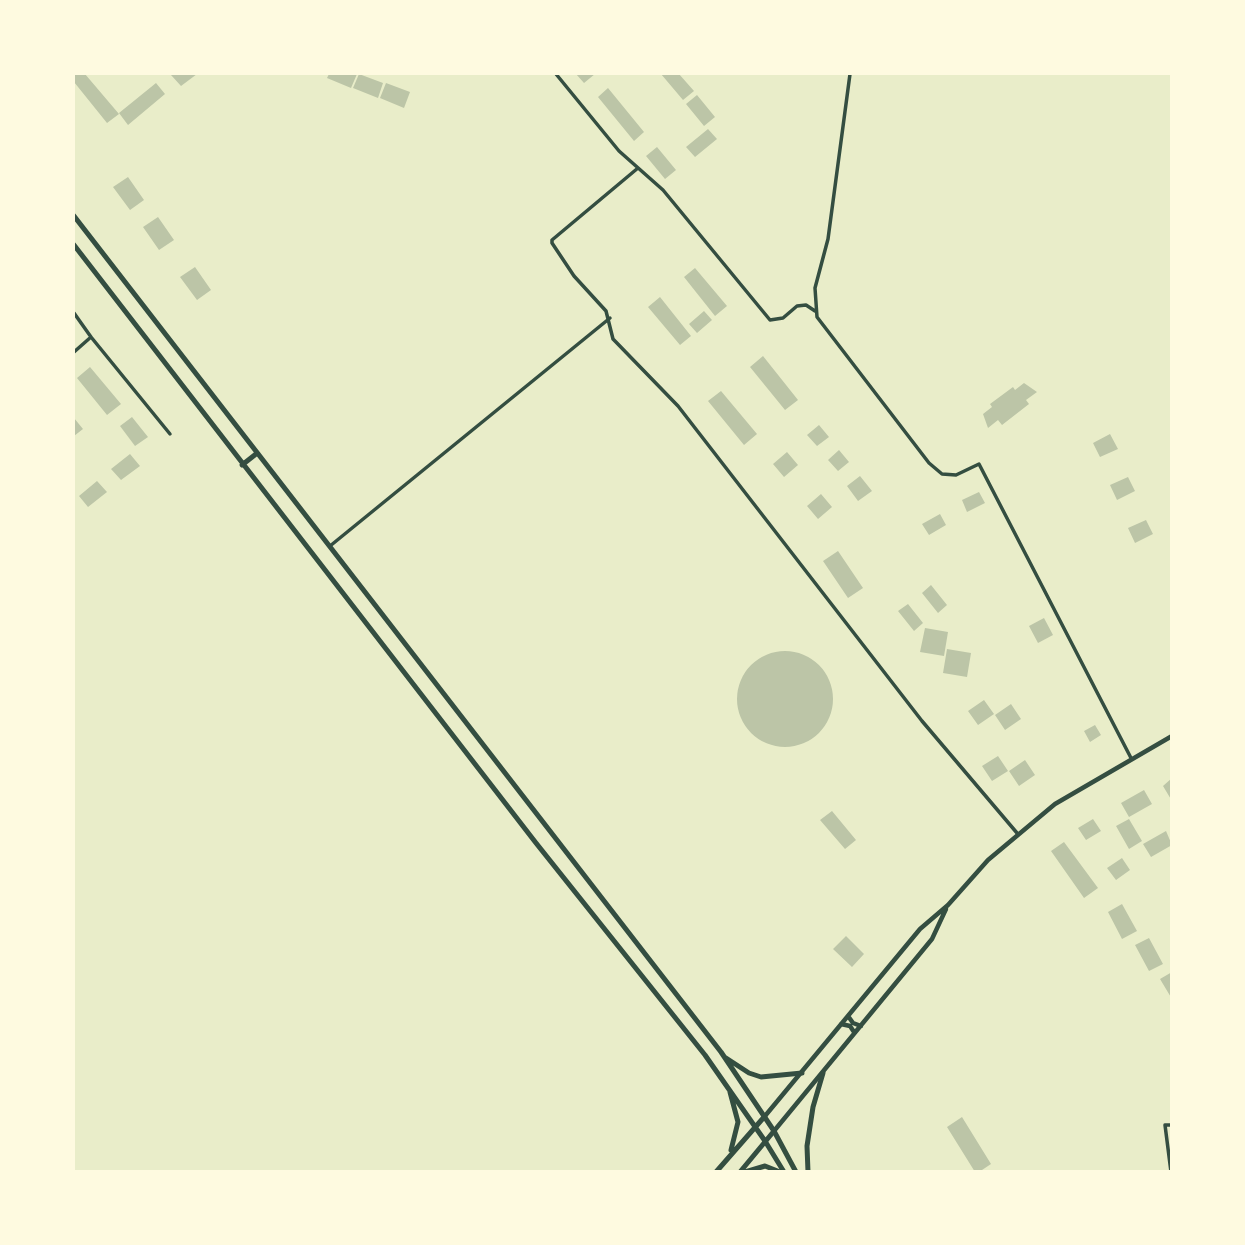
<!DOCTYPE html>
<html>
<head>
<meta charset="utf-8">
<style>
	body { margin:0 }
	#map { position:relative; width:1245px; height:1245px; overflow:hidden; background:#e9edc9; font-family:Raleway,sans-serif }
	canvas { display:block }
	.frame { position:absolute; inset:0; border:75px solid #fefae0; pointer-events:none }
</style>
</head>
<body>
<div id="map">
<canvas width="1245" height="1245"></canvas>
<div class="frame"></div>
</div>
<script>
const ctx = document.querySelector('canvas').getContext('2d');
ctx.lineJoin = 'round';
function fill(path, color) { ctx.fillStyle = color; ctx.fill(path, 'evenodd'); }
const toPath = rows => new Path2D(rows.map(r => 'M' + r).join(''));
function stroke(path, color, width, dash) { ctx.strokeStyle = color; ctx.lineWidth = width; ctx.lineCap = dash ? 'butt' : 'round'; ctx.setLineDash(dash || []); ctx.stroke(path); }
fill(toPath([
	[74,74,85,74,119,114,107,123,74,82],
	[197,74,181,86,171,75,173,74],
	[329,74,357,74,351,88,327,78],
	[359,74,383,83,378,98,353,88],
	[576,74,595,74,584,83],
	[661,74,679,74,694,91,683,100],
	[156,83,165,94,128,125,119,113],
	[386,83,410,92,404,108,380,98],
	[608,88,644,132,634,141,598,97],
	[697,95,715,117,704,126,686,104],
	[708,129,717,139,695,157,686,147],
	[657,147,676,170,665,179,646,156],
	[128,177,144,200,130,210,113,187],
	[158,217,174,240,159,250,143,227],
	[195,267,211,290,197,300,180,277],
	[695,268,727,306,715,316,684,277],
	[660,297,691,336,680,345,648,307],
	[704,311,712,320,697,333,689,324],
	[763,356,798,400,785,410,750,367],
	[90,367,121,404,107,415,77,378],
	[1024,383,1037,392,1026,400,1029,404,1002,425,998,420,988,428,983,414,992,407,990,404,1013,387,1015,390],
	[721,391,757,434,744,445,708,401],
	[132,417,148,437,135,446,120,426],
	[74,418,83,429,74,436],
	[819,425,829,437,817,446,807,435],
	[1110,434,1118,449,1100,457,1093,443],
	[839,450,849,462,838,471,828,460],
	[787,452,798,465,784,477,773,464],
	[130,454,140,466,121,480,111,469],
	[860,476,872,491,858,501,847,486],
	[1128,477,1135,491,1117,500,1110,485],
	[97,481,107,492,88,507,79,496],
	[979,492,985,503,967,512,962,500],
	[821,494,832,507,818,519,807,506],
	[940,514,946,525,929,535,922,524],
	[1146,520,1153,534,1135,543,1128,528],
	[838,551,863,588,848,598,823,561],
	[931,585,947,605,938,613,922,593],
	[908,604,923,623,914,631,898,611],
	[1044,618,1053,635,1038,643,1029,626],
	[925,628,948,632,944,656,920,652],
	[947,649,971,653,967,677,943,673],
	'737 699a48 48 0 1 1 96 0a48 48 0 1 1-96 0Z',
	[984,700,994,714,978,725,968,711],
	[1011,704,1021,719,1005,730,995,715],
	[1095,725,1101,735,1090,742,1084,731],
	[998,756,1008,771,992,781,982,766],
	[1025,760,1035,775,1019,786,1009,771],
	[1172,778,1172,801,1163,786],
	[1144,790,1152,804,1129,817,1121,803],
	[832,811,856,840,845,849,820,820],
	[1093,819,1101,831,1086,840,1078,828],
	[1129,819,1142,841,1129,849,1116,826],
	[1166,831,1172,845,1151,857,1143,844],
	[1064,842,1098,888,1084,898,1051,851],
	[1122,858,1130,870,1116,880,1107,868],
	[1122,904,1137,931,1122,939,1108,912],
	[846,936,864,954,852,967,833,949],
	[1149,938,1163,964,1149,971,1135,945],
	[1172,972,1172,999,1160,979],
	[962,1117,991,1164,979,1172,975,1172,947,1127]
]), '#bcc5a7');
stroke(toPath([
	[556,74,619,151,663,190,770,320,783,318,797,306,806,305,815,311],
	[850,74,828,239,815,288,817,317,929,463,942,474,956,475,979,464,1131,758],
	[638,168,552,240,552,243,574,276,606,311,613,339,678,406,922,721,1017,833],
	[74,313,91,337,74,352],
	[91,337,170,434],
	[330,546,610,318],
	[1171,1172,1165,1125,1172,1125]
]), '#344e41', 3.5);
stroke(toPath([
	[848,1016,853,1023,861,1026],
	[841,1024,850,1026,854,1032],
	[765,1116,920,929,948,905,988,860,1055,804,1172,736],
	[774,1131,932,939,946,909]
]), '#344e41', 4.5);
stroke(toPath([
	[774,1131,796,1172],
	[765,1141,784,1172],
	[808,1172,807,1146,813,1107,823,1073]
]), '#344e41', 5);
stroke(toPath([
	[74,216,721,1052,774,1131,740,1172],
	[74,245,536,843,705,1055,765,1141],
	[242,465,256,454],
	[726,1058,749,1073,761,1077,802,1073],
	[730,1092,738,1122,731,1150],
	[716,1172,765,1116],
	[745,1172,765,1166,780,1172]
]), '#344e41', 5);
</script>
</body>
</html>
